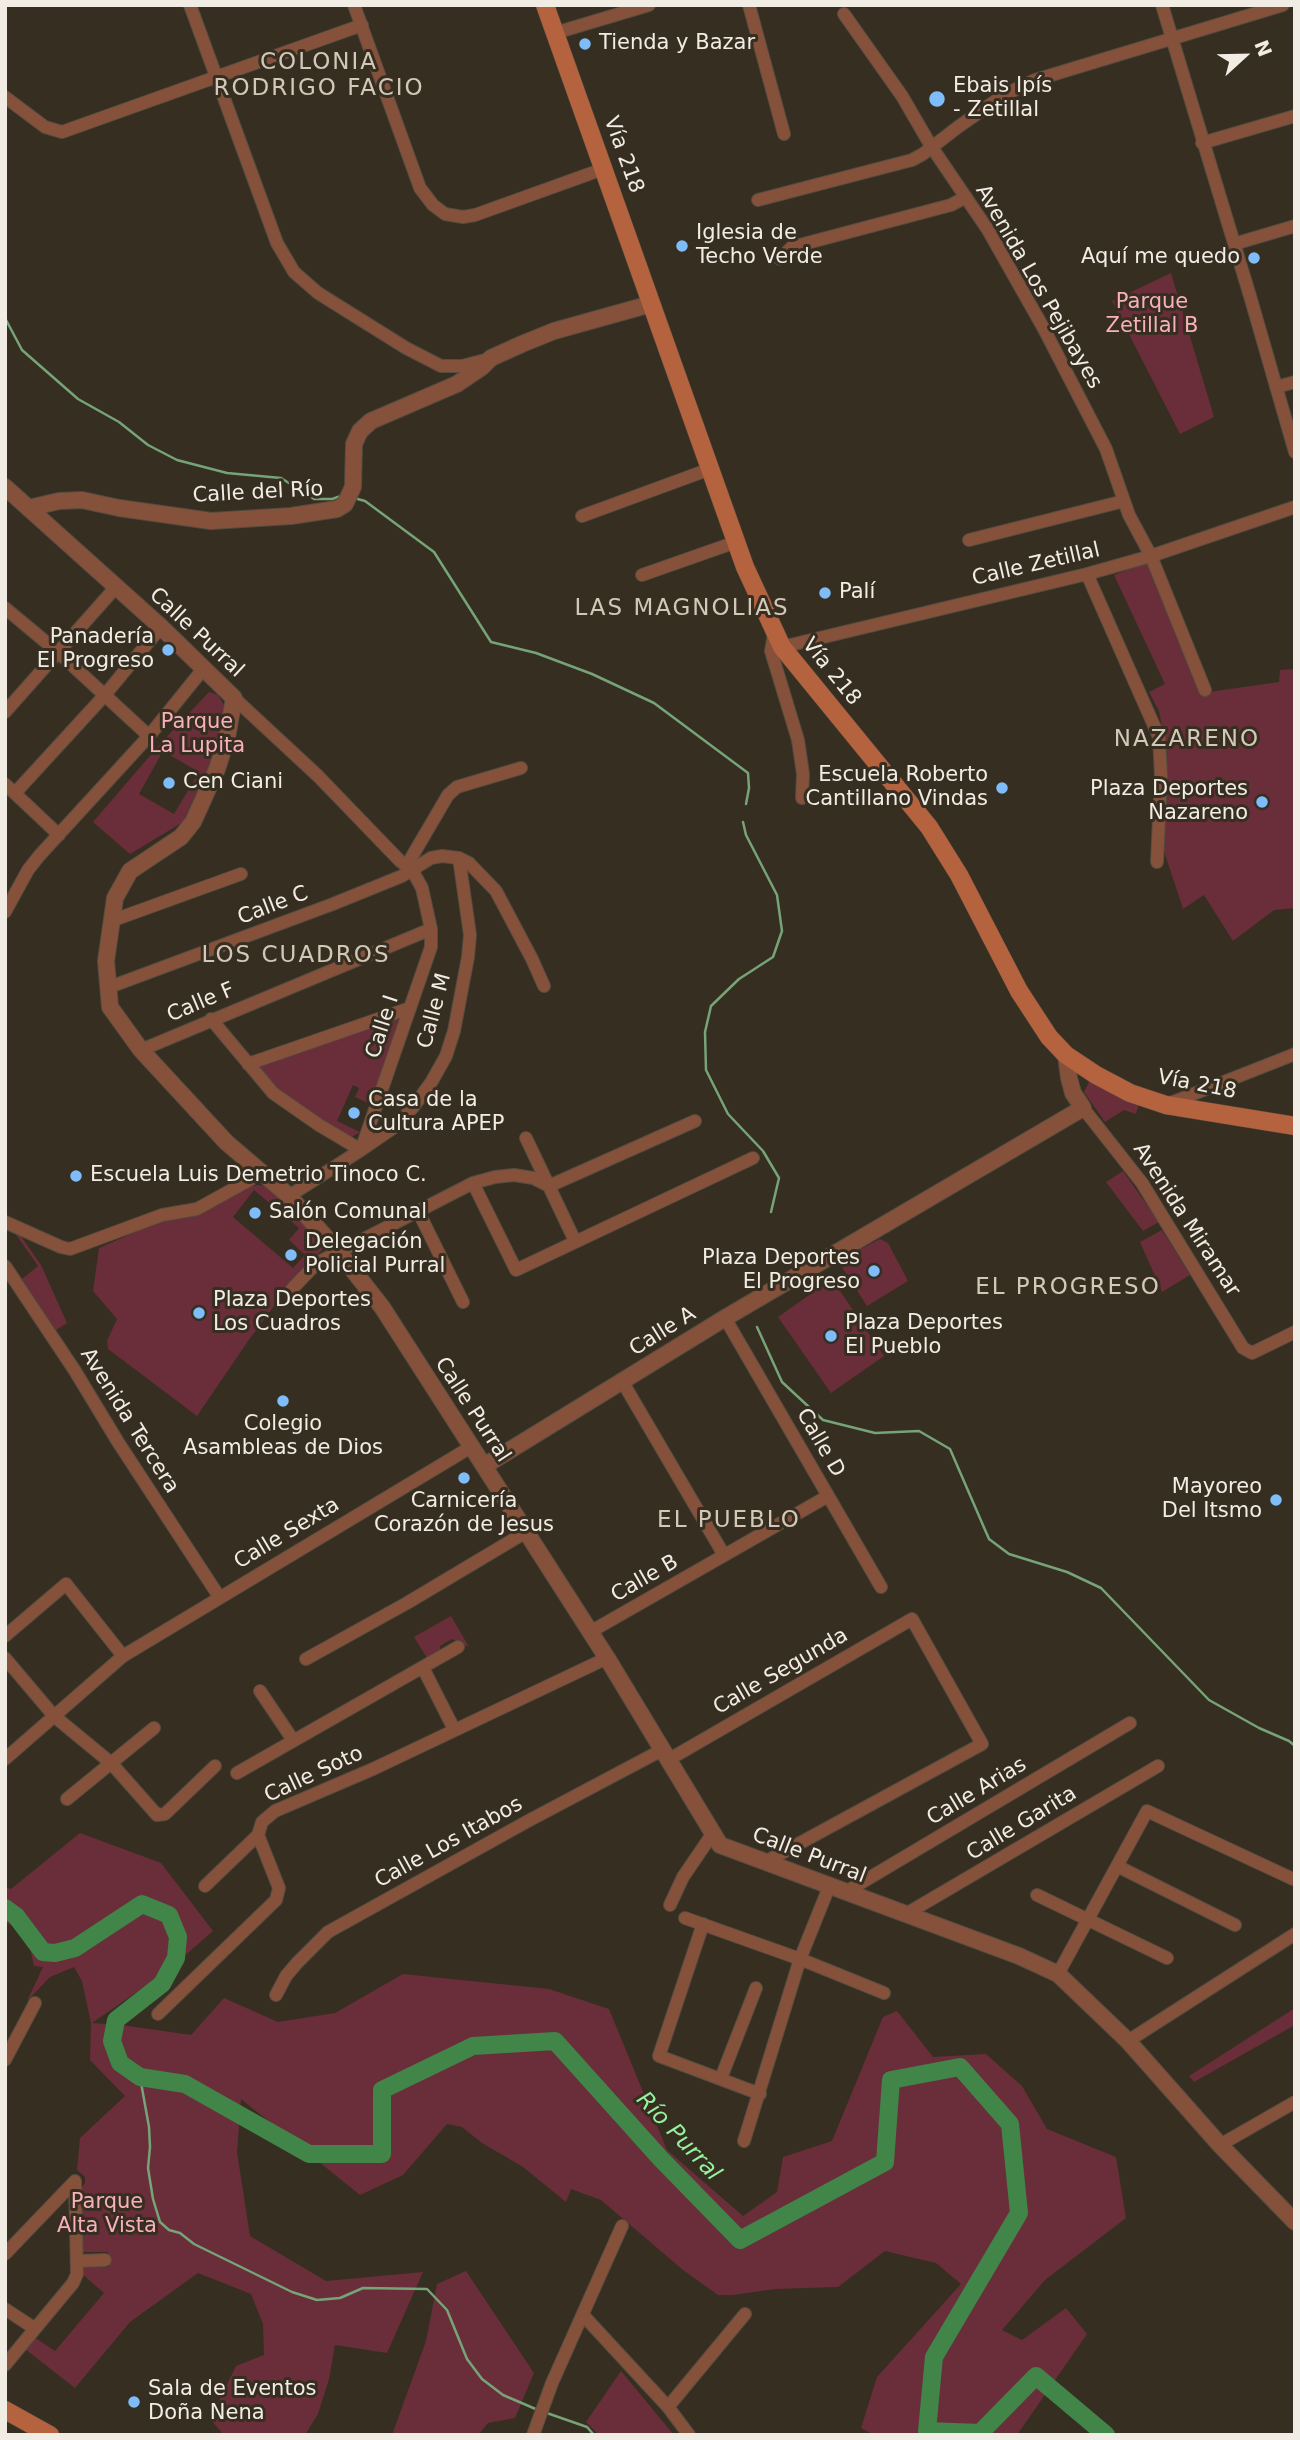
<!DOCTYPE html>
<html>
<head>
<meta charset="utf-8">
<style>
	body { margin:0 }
	#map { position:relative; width:1300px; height:2440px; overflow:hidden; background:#362e21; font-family:"DejaVu Sans",sans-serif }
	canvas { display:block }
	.frame { position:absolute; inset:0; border:7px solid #f1ece4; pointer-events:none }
	.north { position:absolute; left:1209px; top:21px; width:70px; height:70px; -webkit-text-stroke:5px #362e21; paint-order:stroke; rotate:68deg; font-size:19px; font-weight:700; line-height:28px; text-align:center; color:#f1ece4 }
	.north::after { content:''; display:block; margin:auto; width:24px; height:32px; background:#f1ece4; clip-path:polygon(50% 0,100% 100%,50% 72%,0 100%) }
</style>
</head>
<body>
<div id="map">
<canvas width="1300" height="2440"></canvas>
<div class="frame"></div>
<div class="north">N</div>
</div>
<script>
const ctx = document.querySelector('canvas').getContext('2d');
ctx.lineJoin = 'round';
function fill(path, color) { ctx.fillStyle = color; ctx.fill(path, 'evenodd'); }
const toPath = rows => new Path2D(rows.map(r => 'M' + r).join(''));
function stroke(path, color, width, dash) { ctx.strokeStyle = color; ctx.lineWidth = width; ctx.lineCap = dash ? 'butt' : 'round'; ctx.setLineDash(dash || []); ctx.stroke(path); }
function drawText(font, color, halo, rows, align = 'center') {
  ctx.font = font + ' "DejaVu Sans",sans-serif'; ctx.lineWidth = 6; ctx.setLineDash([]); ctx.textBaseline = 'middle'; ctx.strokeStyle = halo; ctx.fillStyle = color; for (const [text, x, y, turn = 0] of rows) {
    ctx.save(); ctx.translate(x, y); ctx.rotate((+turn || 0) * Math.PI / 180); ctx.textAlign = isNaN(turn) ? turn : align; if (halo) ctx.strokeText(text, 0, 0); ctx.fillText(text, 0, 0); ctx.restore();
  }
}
fill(toPath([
	[1171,273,1214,417,1180,434,1112,301],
	[1149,561,1202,693,1279,682,1280,670,1295,669,1295,908,1274,910,1233,941,1204,895,1183,909,1163,848,1167,754,1159,711,1149,692,1165,684,1114,575],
	[209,692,218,695,224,705,221,734,208,768,183,822,130,854,93,822,161,743],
	[163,751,199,772,174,814,139,794],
	[399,1019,372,1105,355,1097,359,1088,353,1085,337,1121,360,1132,350,1138,276,1091,255,1066],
	[1091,1078,1140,1100,1136,1114,1124,1110,1105,1122,1084,1092],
	[1123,1171,1159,1222,1143,1231,1106,1182],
	[258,1185,265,1186,309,1227,323,1249,294,1279,248,1341,197,1416,108,1349,107,1341,117,1319,93,1291,99,1248,151,1225,174,1217,204,1212,251,1186],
	[254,1190,299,1228,289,1240,305,1255,293,1268,233,1217],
	[1162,1230,1190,1275,1162,1292,1140,1242],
	[18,1232,41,1265,67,1323,56,1330,22,1279,38,1266,15,1233],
	[880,1239,888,1243,908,1281,867,1306,838,1261],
	[832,1279,884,1356,831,1393,778,1317],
	[451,1616,469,1647,452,1639,440,1646,440,1651,427,1658,414,1637],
	[80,1833,161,1863,213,1931,166,1972,92,2023,121,2025,191,2035,224,1998,278,2022,335,2013,403,1974,549,1989,609,2009,667,2150,743,2216,777,2192,783,2157,832,2141,883,2017,897,2011,933,2057,986,2054,1022,2086,1047,2129,1116,2157,1126,2218,1045,2280,1002,2330,1022,2340,1066,2308,1087,2334,1017,2435,874,2435,861,2428,877,2377,961,2284,936,2263,885,2251,838,2287,775,2289,733,2295,718,2295,683,2270,601,2200,571,2189,566,2202,523,2167,482,2143,462,2127,447,2124,403,2175,360,2195,241,2099,237,2152,250,2236,326,2281,423,2272,387,2353,335,2345,329,2379,318,2414,305,2435,224,2435,210,2419,236,2366,264,2355,263,2324,251,2294,198,2273,130,2322,75,2388,25,2349,34,2337,55,2351,104,2293,81,2273,82,2266,109,2267,108,2252,81,2252,80,2190,85,2183,85,2177,77,2170,80,2138,125,2096,90,2060,91,2023,82,1981,74,1967,50,1977,27,2001,43,1967,34,1966,27,1934,5,1922,5,1887,11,1889],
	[1295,2008,1295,2025,1194,2082,1189,2076],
	[466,2271,534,2373,515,2418,488,2423,478,2435,392,2435,426,2341,437,2284],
	[621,2371,674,2435,599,2435,586,2422]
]), '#6a2e3a');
stroke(toPath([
	[5,318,22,350,78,399,119,422,148,445,177,460,227,473,281,478,314,499,332,499,341,496],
	[354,498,365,501,434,552,491,642,536,653,592,674,654,703,748,773,749,788,746,804],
	[743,822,746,835,777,895,782,931,773,957,739,979,711,1006,705,1032,706,1070,728,1114,763,1151,779,1178,771,1212],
	[757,1327,782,1382,823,1420,875,1433,919,1431,950,1449,989,1539,1009,1554,1067,1572,1101,1588,1209,1700,1259,1728,1289,1741,1295,1746],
	[140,2077,149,2127,150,2147,148,2168,153,2199,160,2222,169,2230,180,2233,194,2244,292,2292,317,2300,340,2298,363,2288,427,2289,447,2310,467,2359,482,2379,503,2395,538,2410],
	[544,2412,587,2427,594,2435]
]), '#76a478', 2.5);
stroke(toPath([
	[5,1908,16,1916,43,1952,55,1953,75,1948,142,1904,169,1915,178,1937,176,1958,162,1984,116,2020,112,2041,120,2063,140,2077,185,2084,309,2154,382,2154,382,2090,473,2046,555,2041,661,2159,740,2240,885,2162,891,2080,960,2067,1010,2124,1019,2213,934,2357,927,2431,980,2433,1036,2376,1106,2435]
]), '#418549', 18);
const minor = toPath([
	[190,5,277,243,294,272,318,293,406,348,441,366,462,366,489,359],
	[354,5,420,188,433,205,445,214,463,217,475,215,603,169],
	[749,5,784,134],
	[1162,5,1250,296,1295,452],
	[844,14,902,96,931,146,988,230,1044,329,1106,449,1129,515,1151,556,1205,690],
	[555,33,649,5],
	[5,97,45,127,62,132,362,25],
	[1202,143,1295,116],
	[758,200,912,160,923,154,958,127,1004,95,1035,80,1283,5],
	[1234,244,1295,226],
	[780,259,792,247,951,205,966,197],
	[1276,387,1295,382],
	[582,516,710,469],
	[969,540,1124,501],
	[1087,574,1159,737,1161,776,1157,862],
	[642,575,736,542],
	[5,608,59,653,149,736],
	[774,634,771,651,798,740,803,774,802,798],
	[782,647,1087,574,1151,556,1295,507],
	[234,698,318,776,400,861,412,870,422,888,431,929,431,947,361,1150,289,1196],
	[5,712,116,587],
	[5,784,59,835],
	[15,793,104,696,161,627],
	[407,865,448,795,457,787,521,768],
	[5,912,28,870,39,856,149,736,204,668],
	[111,921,241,874],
	[107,988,333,904,402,876,431,858,442,856,459,858,469,863,496,891,532,959,544,986],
	[211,1019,273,1093,319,1125,361,1150,396,1126,414,1106,432,1081,446,1056,454,1031,468,957,470,935,459,858],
	[141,1050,431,929],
	[248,1064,410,1008],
	[1168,1104,1295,1054],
	[1083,1108,1142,1183,1243,1348,1252,1353,1295,1332],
	[526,1138,575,1241],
	[473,1183,516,1270,753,1158],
	[418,1211,463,1302],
	[5,1222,61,1247,70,1249,162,1215,197,1209,262,1173],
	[5,1266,75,1371,118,1442,220,1598],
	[292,1289,317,1263,473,1183,495,1177,514,1175,533,1178,549,1186,695,1121],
	[725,1318,881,1587],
	[622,1381,724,1555],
	[590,1632,828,1496],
	[5,1636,66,1584,123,1656],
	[5,1658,54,1716,111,1763,157,1815,165,1814,215,1766],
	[306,1659,407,1603,526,1532],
	[423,1668,454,1729],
	[260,1691,293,1740],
	[5,1759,123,1656,471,1447],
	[668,1760,912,1619,982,1744,767,1861],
	[237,1773,458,1647],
	[67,1799,154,1728],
	[1117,1866,1235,1925],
	[205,1886,258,1835],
	[844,1893,1130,1723],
	[1037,1895,1167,1958],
	[670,1905,683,1877,713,1833],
	[906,1914,1158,1766],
	[685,1918,800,1959,884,1993],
	[703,1924,659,2056,760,2094],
	[1058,1974,1147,1811,1293,1879],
	[276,1995,286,1976,297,1963,328,1932,528,1821,662,1750],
	[158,2014,276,1900,279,1888,258,1835,262,1822,275,1811,373,1769,607,1658],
	[1128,2041,1295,1934],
	[5,2060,35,2003],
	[721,2078,756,1988],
	[744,2141,800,1959,829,1887],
	[1220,2145,1295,2102],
	[5,2254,75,2181],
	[78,2261,105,2260],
	[5,2309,34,2328],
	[583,2315,668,2407,689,2435],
	[5,2365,73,2283,77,2274,75,2181],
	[668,2407,745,2314],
	[533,2435,552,2383,622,2226]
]);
const tertiary = toPath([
	[5,487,161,627,234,698,227,738,217,769,193,822,181,837,130,871,115,898,106,961,110,1007,141,1050,226,1142,289,1196,338,1251,382,1307,607,1658,720,1845,1019,1956,1058,1974,1128,2041,1220,2145,1295,2222],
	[29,508,59,501,82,500,119,508,211,521,291,516,337,509,345,504,353,487,354,444,360,431,371,421,457,384,482,367,491,358,522,344,554,331,651,304],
	[484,1466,725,1318,1083,1108,1073,1093,1069,1078,1066,1055]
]);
const secondary = toPath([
	[545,5,745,567,782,647,929,827,959,875,1019,991,1049,1037,1066,1055,1096,1075,1130,1093,1166,1105,1295,1126],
	[5,2410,50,2435]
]);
stroke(minor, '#544c40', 14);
stroke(tertiary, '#544c40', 18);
stroke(secondary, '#544c40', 19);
stroke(minor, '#86513b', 12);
stroke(tertiary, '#86513b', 16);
stroke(secondary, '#b5623e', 18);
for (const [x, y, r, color] of [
	[585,44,7,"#7fbdfa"],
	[937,99,9,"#7fbdfa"],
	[682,246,7,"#7fbdfa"],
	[1254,258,7,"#7fbdfa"],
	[825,593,7,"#7fbdfa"],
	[168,650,7,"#7fbdfa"],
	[169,783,7,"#7fbdfa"],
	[1002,788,7,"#7fbdfa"],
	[1262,802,7,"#7fbdfa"],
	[354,1113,7,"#7fbdfa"],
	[76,1176,7,"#7fbdfa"],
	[255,1213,7,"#7fbdfa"],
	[291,1255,7,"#7fbdfa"],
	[874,1271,7,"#7fbdfa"],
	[199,1313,7,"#7fbdfa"],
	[831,1336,7,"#7fbdfa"],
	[283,1401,7,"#7fbdfa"],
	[464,1478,7,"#7fbdfa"],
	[1276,1500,7,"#7fbdfa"],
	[134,2402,7,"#7fbdfa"]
]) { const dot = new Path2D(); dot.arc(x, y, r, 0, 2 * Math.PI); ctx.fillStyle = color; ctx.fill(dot); stroke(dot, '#362e21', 2.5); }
drawText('21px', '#f1ece4', '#362e21', [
	["Tienda y Bazar",599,44],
	["Ebais Ipís",953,87],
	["- Zetillal",953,111],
	["Iglesia de",696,234],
	["Techo Verde",696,258],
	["Aquí me quedo",1240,258,"right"],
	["Palí",839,593],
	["Panadería",154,638,"right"],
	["El Progreso",154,662,"right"],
	["Escuela Roberto",988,776,"right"],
	["Cantillano Vindas",988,800,"right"],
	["Cen Ciani",183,783],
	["Plaza Deportes",1248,790,"right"],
	["Nazareno",1248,814,"right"],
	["Casa de la",368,1101],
	["Cultura APEP",368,1125],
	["Escuela Luis Demetrio Tinoco C.",90,1176],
	["Salón Comunal",269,1213],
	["Delegación",305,1243],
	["Policial Purral",305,1267],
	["Plaza Deportes",860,1259,"right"],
	["El Progreso",860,1283,"right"],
	["Plaza Deportes",213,1301],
	["Los Cuadros",213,1325],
	["Plaza Deportes",845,1324],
	["El Pueblo",845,1348],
	["Colegio",283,1425,"center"],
	["Asambleas de Dios",283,1449,"center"],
	["Mayoreo",1262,1488,"right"],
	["Del Itsmo",1262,1512,"right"],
	["Carnicería",464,1502,"center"],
	["Corazón de Jesus",464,1526,"center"],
	["Sala de Eventos",148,2390],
	["Doña Nena",148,2414]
], 'left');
drawText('21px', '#f1ece4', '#362e21', [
	["Vía 218",623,155,70],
	["Avenida Los Pejibayes",1038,287,60],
	["Calle del Río",258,493,-3],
	["Calle Zetillal",1036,565,-13],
	["Calle Purral",196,633,43],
	["Vía 218",831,672,51],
	["Calle C",273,906,-21],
	["Calle F",201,1003,-23],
	["Calle M",435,1011,-75],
	["Calle I",383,1027,-72],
	["Vía 218",1197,1085,11],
	["Avenida Miramar",1186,1220,57],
	["Calle A",663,1332,-32],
	["Calle Purral",472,1410,57],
	["Avenida Tercera",129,1421,58],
	["Calle D",820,1443,60],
	["Calle Sexta",287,1534,-31],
	["Calle B",645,1579,-30],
	["Calle Segunda",781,1672,-30],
	["Calle Soto",314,1775,-25],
	["Calle Arias",977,1792,-31],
	["Calle Garita",1022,1824,-31],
	["Calle Los Itabos",449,1843,-29],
	["Calle Purral",809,1856,21]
]);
drawText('21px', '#f9b0bb', '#362e21', [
	["Parque",1152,303],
	["Zetillal B",1152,327],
	["Parque",197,723],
	["La Lupita",197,747],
	["Parque",107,2203],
	["Alta Vista",107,2227]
]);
ctx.letterSpacing = '2px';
drawText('23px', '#d3c8b8', '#362e21', [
	["COLONIA",319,63],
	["RODRIGO FACIO",319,89],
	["LAS MAGNOLIAS",682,609],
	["NAZARENO",1187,740],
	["LOS CUADROS",296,956],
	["EL PROGRESO",1068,1288],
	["EL PUEBLO",729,1521]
]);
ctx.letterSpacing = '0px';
drawText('italic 23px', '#95f19d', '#362e21', [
	["Río Purral",678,2137,47]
]);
</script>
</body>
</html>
